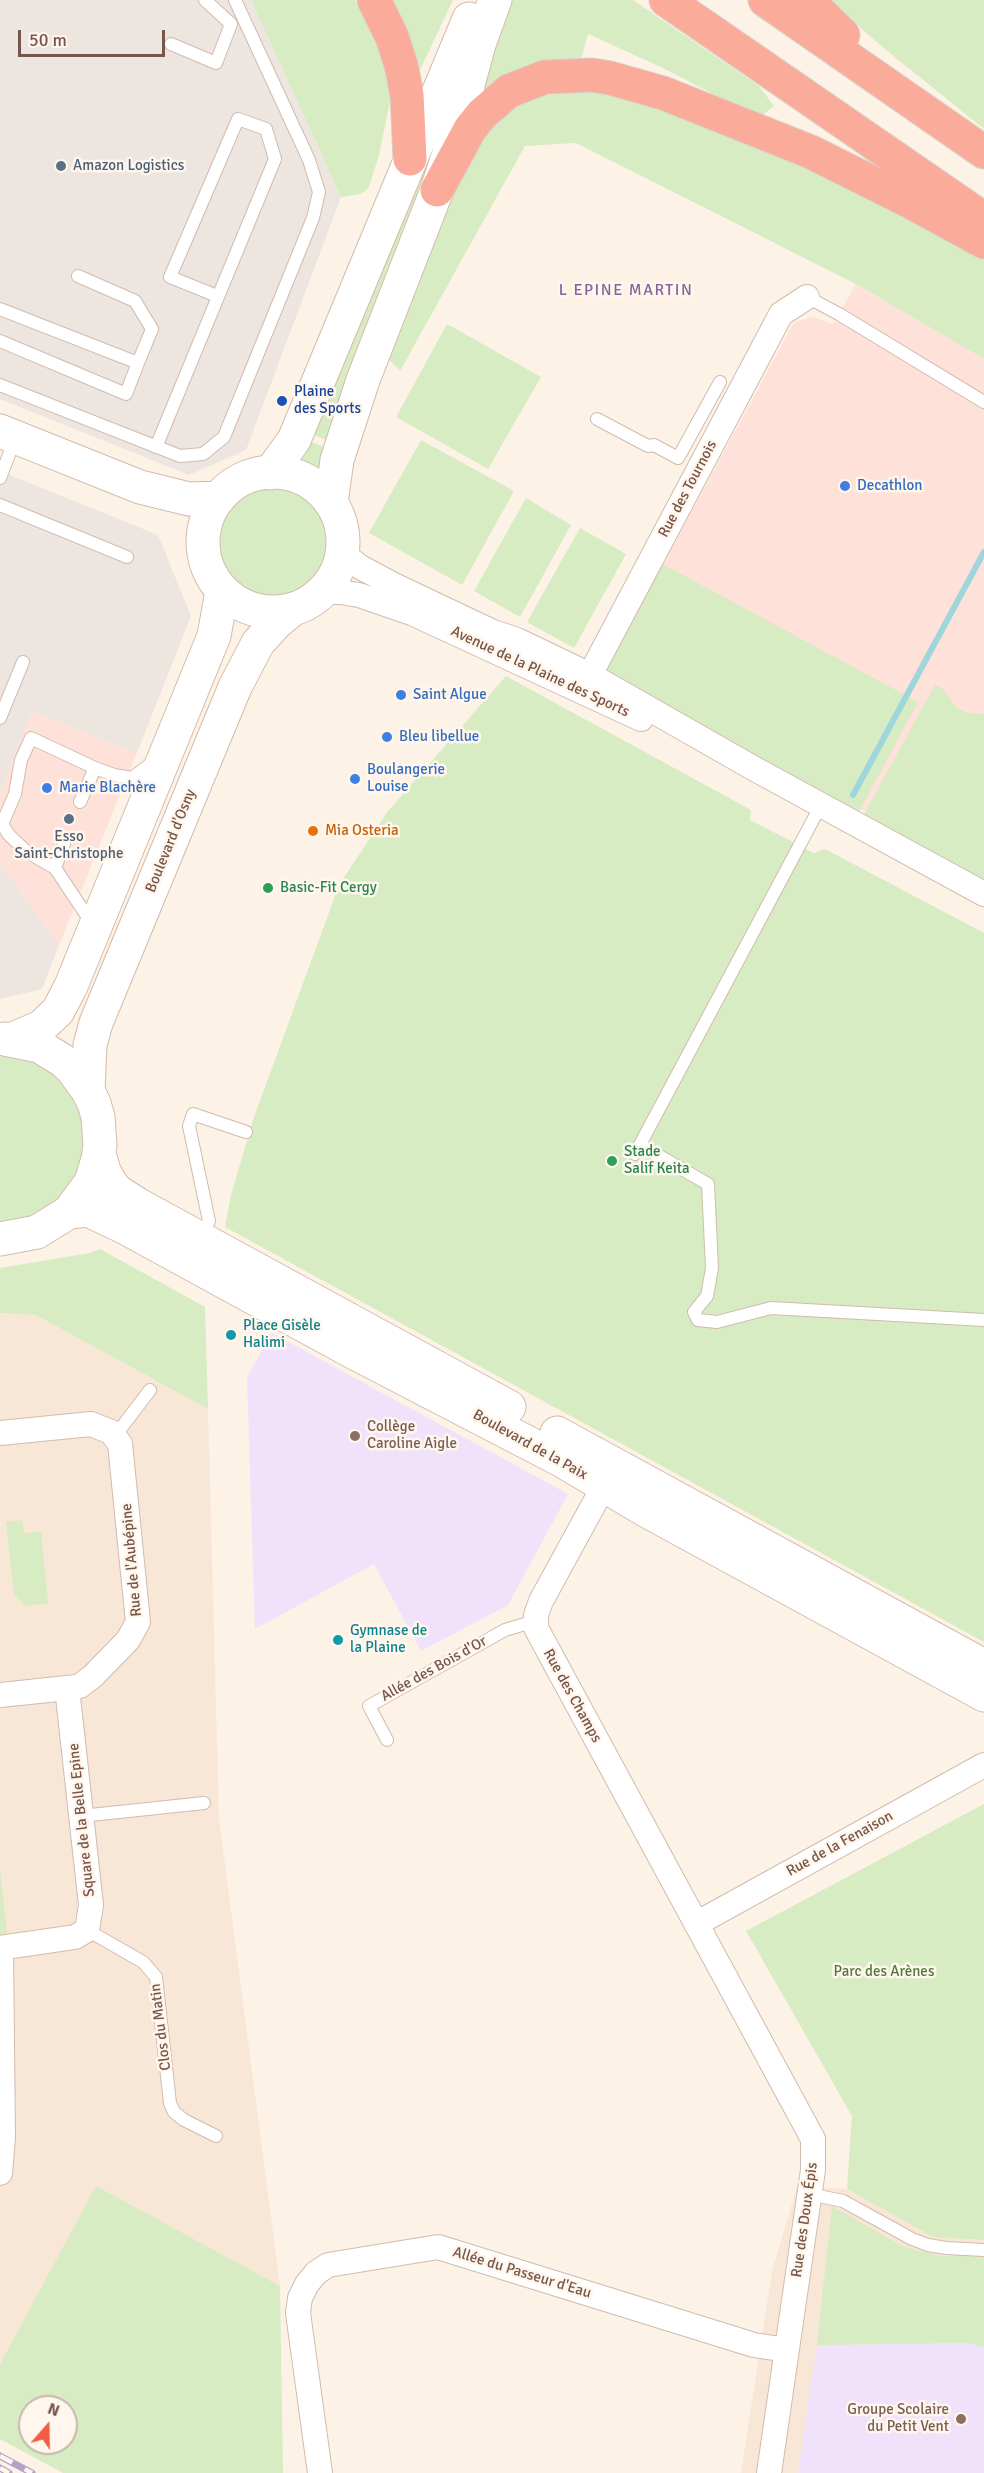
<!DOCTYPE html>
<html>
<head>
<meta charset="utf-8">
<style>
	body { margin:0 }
	#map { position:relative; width:984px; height:2473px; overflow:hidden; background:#fdf2e6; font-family:Signika,sans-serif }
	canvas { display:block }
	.north { position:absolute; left:18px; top:2395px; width:60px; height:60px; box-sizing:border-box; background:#fff7ed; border:2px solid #c9b7ab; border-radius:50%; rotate:20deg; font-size:16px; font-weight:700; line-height:24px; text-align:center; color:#785649 }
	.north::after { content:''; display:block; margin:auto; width:21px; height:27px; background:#ee5d44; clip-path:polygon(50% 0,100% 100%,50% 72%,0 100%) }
	.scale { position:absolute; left:18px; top:30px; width:147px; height:27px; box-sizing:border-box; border:3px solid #785649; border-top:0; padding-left:8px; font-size:18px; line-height:21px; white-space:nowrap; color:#785649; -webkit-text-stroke:4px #fff7ed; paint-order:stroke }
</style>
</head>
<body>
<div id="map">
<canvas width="984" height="2473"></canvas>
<div class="north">N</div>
<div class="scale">50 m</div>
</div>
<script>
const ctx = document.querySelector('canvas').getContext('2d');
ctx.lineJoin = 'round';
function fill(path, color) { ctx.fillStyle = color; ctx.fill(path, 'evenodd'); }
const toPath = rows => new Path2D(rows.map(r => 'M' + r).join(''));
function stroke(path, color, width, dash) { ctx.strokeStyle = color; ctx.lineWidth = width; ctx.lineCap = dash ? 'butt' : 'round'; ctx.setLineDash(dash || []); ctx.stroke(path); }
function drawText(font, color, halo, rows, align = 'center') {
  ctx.font = font + ' Signika,sans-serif'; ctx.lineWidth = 5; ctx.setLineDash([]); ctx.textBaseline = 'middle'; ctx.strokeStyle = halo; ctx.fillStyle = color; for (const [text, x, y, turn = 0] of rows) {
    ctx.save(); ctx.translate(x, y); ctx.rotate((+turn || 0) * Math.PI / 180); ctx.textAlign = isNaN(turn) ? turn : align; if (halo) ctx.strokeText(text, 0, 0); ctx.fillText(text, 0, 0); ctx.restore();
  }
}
fill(toPath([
	[0,1313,36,1315,208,1409,219,1819,280,2286,96,2187,0,2364],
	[797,2186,847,2189,933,2237,984,2240,984,2473,741,2473,772,2272]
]), '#f8e6d6');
fill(toPath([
	[856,284,984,359,984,877,617,675,612,659,792,326,797,321,813,317,833,324],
	[32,711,137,753,59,945,0,864,0,793]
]), '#fee1d9');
fill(toPath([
	[0,0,251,0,341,197,246,450,189,475,0,399],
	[0,471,158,535,191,616,137,753,32,711,0,793],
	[0,864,59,945,42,989,0,999]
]), '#ede5e0');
fill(toPath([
	[272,1333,568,1494,508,1605,421,1651,374,1564,255,1629,247,1377],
	[967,2343,984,2347,984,2473,798,2473,817,2345]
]), '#efe2fa');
fill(toPath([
	[251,0,355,0,367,20,385,55,392,91,379,155,369,187,361,194,341,197],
	[388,0,453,0,421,68,415,73],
	[504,0,633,0,759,86,774,106,759,118,663,68,588,34,579,67,488,90,481,88],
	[829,0,984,0,984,129,880,45],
	[472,44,332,442,306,432],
	[533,90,619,92,822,173,947,237,984,260,984,359,856,284,576,143,525,146,400,371,389,359,391,336,467,149],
	[447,324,541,377,488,469,396,417],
	[303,439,330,449,322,476,314,469,294,460],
	[421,440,514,491,462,585,369,533],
	'218 541a55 55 0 1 1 110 0a55 55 0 1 1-110 0Z',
	[526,498,571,525,520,617,474,591],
	[580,528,626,554,574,648,527,622],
	[661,563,918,702,858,814,608,675,607,668],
	[506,676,751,810,750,820,814,853,825,849,984,933,984,1642,225,1227,231,1195,253,1120,339,885,388,811],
	[935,685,943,689,957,708,968,713,984,714,984,881,863,816],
	[0,1052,35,1059,63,1079,81,1108,87,1141,80,1175,60,1203,31,1221,0,1226],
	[100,1249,205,1307,208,1409,36,1315,0,1313,0,1268,90,1253],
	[22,1520,24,1533,41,1532,48,1603,26,1606,14,1594,6,1522],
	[984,1804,984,2240,933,2237,847,2189,852,2116,746,1931],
	[0,1868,7,1934,0,1935],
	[96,2186,280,2286,283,2473,63,2473,0,2439,0,2364],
	[30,2407,66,2407,66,2443,30,2443],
	[832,2206,904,2247,940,2256,984,2256,984,2347,967,2343,817,2345]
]), '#d7ecc3');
stroke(toPath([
	[853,795,984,552]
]), '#9ed6db', 6);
const lane = toPath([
	[171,44,216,63,231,24,205,0],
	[807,297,839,314,984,402],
	[0,309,138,363,152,329,135,301,78,276],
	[0,341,126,394,138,363],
	[0,385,180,456,203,454,224,437,313,218,319,192,309,160,235,0],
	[597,419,648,446,654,445,678,458,720,382],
	[156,447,275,159,266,129,238,119,170,277,217,296],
	[0,478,15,439],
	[0,505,127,557],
	[0,718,23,662],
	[80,802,95,768,114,775,132,778,153,762],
	[64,844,55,868,87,916,95,923],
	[55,868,27,852,9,835,2,824,15,794,21,760,31,738,95,768],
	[640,1145,708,1184,712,1268,707,1296,694,1312,698,1320,717,1322,771,1308,984,1320],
	[635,1154,821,805],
	[201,1237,209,1221,189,1126,193,1114,246,1132],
	[115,1436,150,1390],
	[387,1740,369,1706,505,1630,535,1621],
	[81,1816,204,1803],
	[87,1930,143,1962,156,1977,170,2103,174,2112,184,2120,216,2136],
	[809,2194,843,2201,912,2239,928,2245,946,2248,984,2250]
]);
const street = toPath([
	[342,553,360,567,396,586,493,632,517,640,590,675,753,768,984,894],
	[322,592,340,592,359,595,414,614,641,719],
	[582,690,781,314,807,297],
	[0,1433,91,1424,111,1432,120,1444,138,1622,128,1640,93,1676,80,1686,67,1688],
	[611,1473,541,1601,536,1615,536,1628,813,2139,813,2170,769,2473],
	[0,1695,67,1688,91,1905,87,1930,75,1937,0,1948],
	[696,1924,984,1765],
	[0,2173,3,2138,1,1948],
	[320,2473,298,2313,300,2298,307,2284,316,2273,328,2265,438,2247,754,2345,787,2350]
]);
const secondary = toPath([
	[0,431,140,487,189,499,219,498],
	'203 542a70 70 0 1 1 140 0a70 70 0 1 1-140 0Z',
	[270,473,294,440,469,19],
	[331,503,337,460,363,380,437,190,453,141,479,44,495,0],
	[13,1039,41,1027,58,1011,71,986,214,636,222,591],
	[88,1091,90,1045,96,1023,235,687,258,643,276,623,293,609],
	[99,1154,104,1171,111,1184,117,1191,137,1204,509,1407],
	[69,1212,88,1210,124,1227,351,1351,561,1460,647,1511,984,1695],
	[0,1239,37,1232,69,1212,91,1182,98,1159,100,1145,98,1117,94,1103,88,1091,72,1069,62,1060,39,1046,5,1039],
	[557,1433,984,1666]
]);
const highway = toPath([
	[374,0,392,37,401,65,407,95,410,159],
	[666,0,984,219],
	[765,0,984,152],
	[807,0,843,35],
	[437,190,470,129,482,114,509,91,545,77,592,75,610,78,663,93,811,152,909,201,984,242]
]);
stroke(lane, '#d2bbad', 14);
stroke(street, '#d2bbad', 26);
stroke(secondary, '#d5baab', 35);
stroke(highway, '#d9d0cc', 35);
stroke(lane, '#fff', 12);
stroke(street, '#fff', 24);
stroke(secondary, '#fff', 33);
stroke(highway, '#fbab99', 33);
const rail = toPath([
	[0,2456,32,2473],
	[0,2468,9,2473]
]);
stroke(rail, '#b4a3c8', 7);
stroke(rail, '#fff7ed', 4.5, [14]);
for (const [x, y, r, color] of [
	[61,166,6,"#5c6f8a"],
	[282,401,6,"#1a4fb4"],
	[845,486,6,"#3f7fe0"],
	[401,695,6,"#3f7fe0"],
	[387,737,6,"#3f7fe0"],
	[355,779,6,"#3f7fe0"],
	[47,788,6,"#3f7fe0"],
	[69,819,6,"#5c6f8a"],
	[313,831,6,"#e8710a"],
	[268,888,6,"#2e9e5b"],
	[612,1161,6,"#2e9e5b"],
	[231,1335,6,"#0f9aa8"],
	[355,1436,6,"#8d6e63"],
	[338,1640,6,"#0f9aa8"],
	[961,2419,6,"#8d6e63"]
]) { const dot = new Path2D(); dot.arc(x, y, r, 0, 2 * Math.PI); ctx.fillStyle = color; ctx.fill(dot); stroke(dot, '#fff7ed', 2); }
drawText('15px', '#4e5e75', '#fff7ed', [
	["Amazon Logistics",73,166],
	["Esso",69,837,"center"],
	["Saint-Christophe",69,854,"center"]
], 'left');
drawText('15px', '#164399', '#fff7ed', [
	["Plaine",294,392],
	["des Sports",294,409]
], 'left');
drawText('15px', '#366cbe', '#fff7ed', [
	["Decathlon",857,486],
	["Saint Algue",413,695],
	["Bleu libellue",399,737],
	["Boulangerie",367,770],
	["Louise",367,787],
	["Marie Blachère",59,788]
], 'left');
drawText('15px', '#785649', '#fff7ed', [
	["Rue des Tournois",688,489,-62],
	["Avenue de la Plaine des Sports",540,672,25],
	["Boulevard d'Osny",171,841,-68],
	["Boulevard de la Paix",530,1445,29],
	["Rue de l'Aubépine",132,1560,-95],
	["Allée des Bois d'Or",434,1669,-29],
	["Rue des Champs",572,1696,61],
	["Square de la Belle Epine",82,1820,-96],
	["Rue de la Fenaison",840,1844,-29],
	["Clos du Matin",161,2027,-97],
	["Rue des Doux Épis",805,2220,-82],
	["Allée du Passeur d'Eau",522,2273,17]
]);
drawText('15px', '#c56008', '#fff7ed', [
	["Mia Osteria",325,831]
], 'left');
drawText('15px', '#27864d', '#fff7ed', [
	["Basic-Fit Cergy",280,888],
	["Stade",624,1152],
	["Salif Keita",624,1169]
], 'left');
drawText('15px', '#0d838f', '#fff7ed', [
	["Place Gisèle",243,1326],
	["Halimi",243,1343],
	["Gymnase de",350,1631],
	["la Plaine",350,1648]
], 'left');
drawText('15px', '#785e54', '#fff7ed', [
	["Collège",367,1427],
	["Caroline Aigle",367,1444],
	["Groupe Scolaire",949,2410,"right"],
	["du Petit Vent",949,2427,"right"]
], 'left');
drawText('15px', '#53793d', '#fff7ed', [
	["Parc des Arènes",884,1972]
]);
ctx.letterSpacing = '1.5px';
drawText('16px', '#85649c', '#fff7ed', [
	["L EPINE MARTIN",626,291]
]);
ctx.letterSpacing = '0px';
</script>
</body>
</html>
